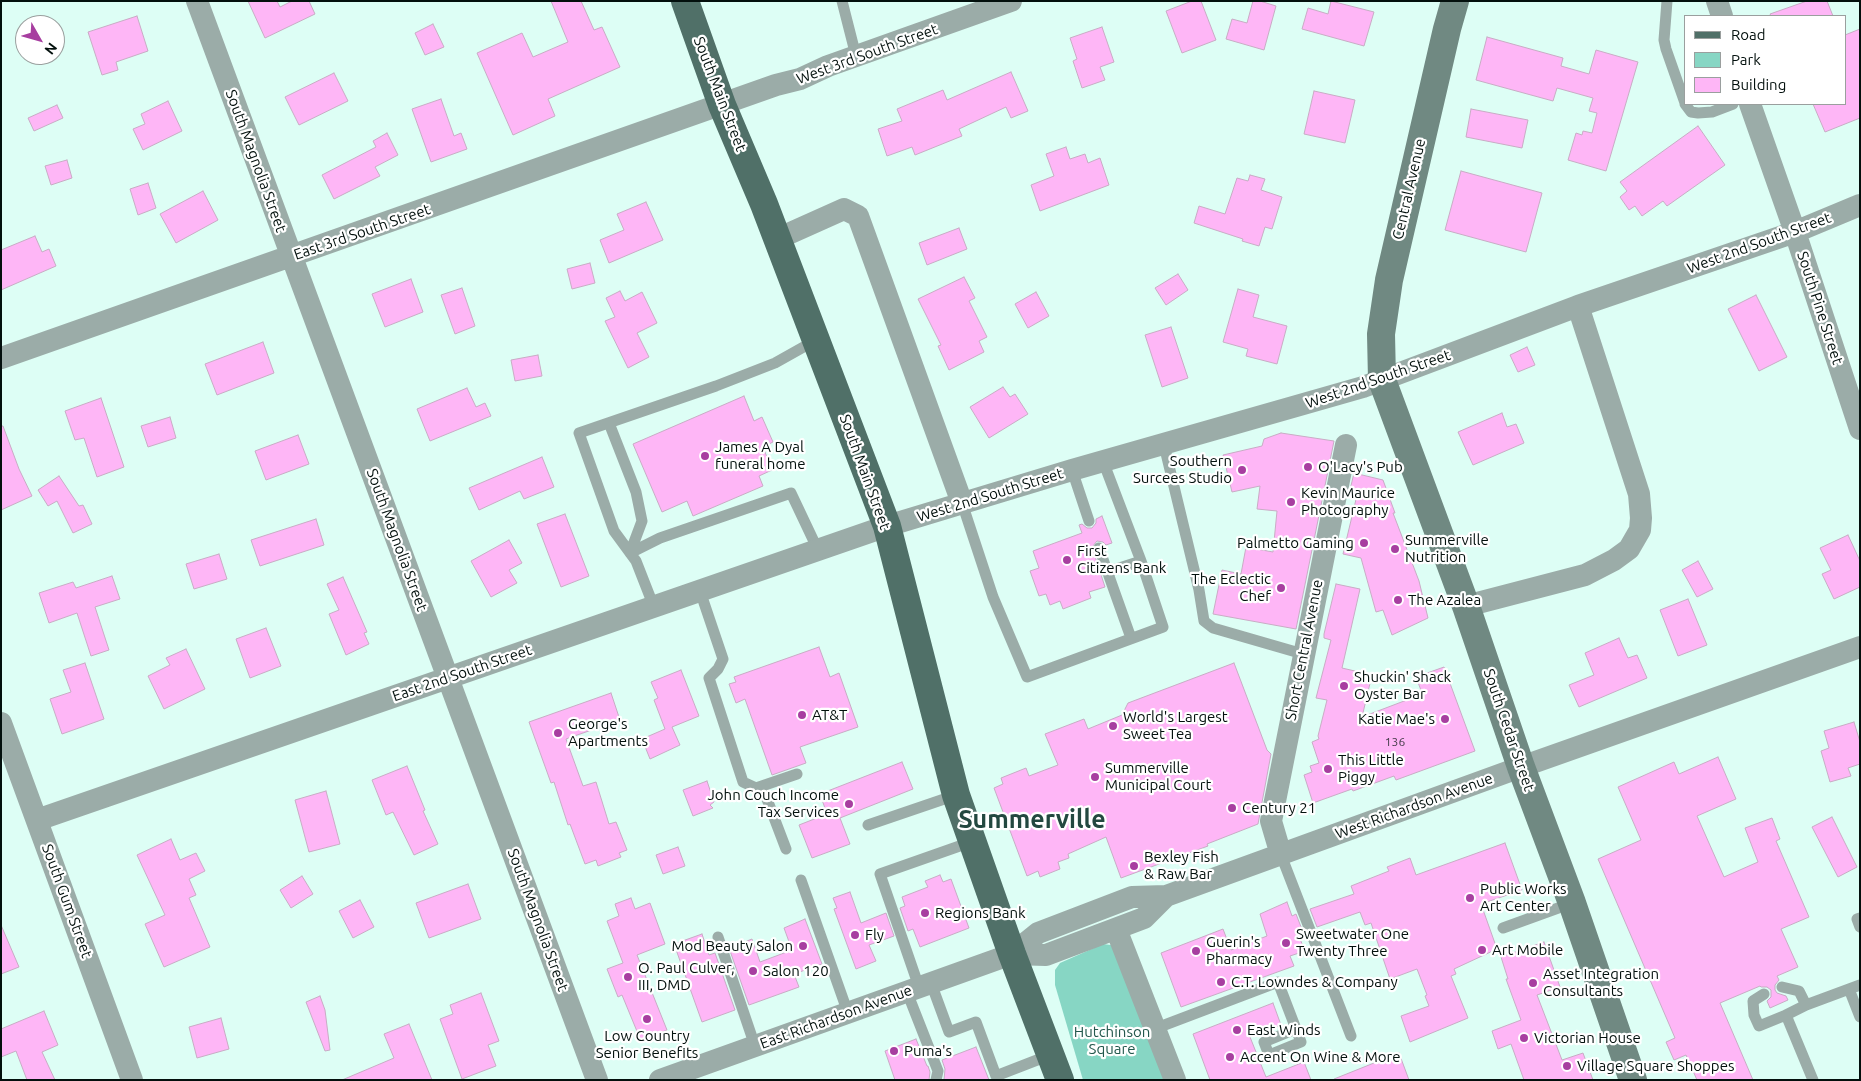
<!DOCTYPE html>
<html>
<head>
<meta charset="utf-8">
<style>
	body { margin:0 }
	#map { position:relative; width:1861px; height:1081px; overflow:hidden; background:#ddfef5; font-family:Ubuntu,sans-serif }
	canvas { display:block }
	.frame { position:absolute; inset:0; border:2px solid #03100d; pointer-events:none }
	.legend { position:absolute; left:1684px; top:15px; width:162px; height:90px; box-sizing:border-box; background:#fff; border:1px solid #9a9f9e; margin:0; padding:6px 9px; list-style:none; font-size:15px; color:#03100d }
	.legend li { display:flex; align-items:center; gap:10px; height:25px }
	.legend b { width:25px; border:1px solid #9a9f9e }
	.north { position:absolute; left:15px; top:15px; width:50px; height:50px; box-sizing:border-box; background:#fff; border:1px solid #9a9f9e; border-radius:50%; rotate:128deg; font-size:14px; font-weight:700; line-height:20px; text-align:center; color:#03100d }
	.north::after { content:''; display:block; margin:auto; width:18px; height:22px; background:#a73ea0; clip-path:polygon(50% 0,100% 100%,50% 72%,0 100%) }
</style>
</head>
<body>
<div id="map">
<canvas width="1861" height="1081"></canvas>
<div class="frame"></div>
<ul class="legend">
<li><b style="height:6px;background:#507068"></b>Road</li>
<li><b style="height:14px;background:#87d6c4"></b>Park</li>
<li><b style="height:14px;background:#feb6f6"></b>Building</li>
</ul>
<div class="north">N</div>
</div>
<script>
const ctx = document.querySelector('canvas').getContext('2d');
ctx.lineJoin = 'round';
function fill(path, color) { ctx.fillStyle = color; ctx.fill(path, 'evenodd'); }
const toPath = rows => new Path2D(rows.map(r => 'M' + r).join(''));
function stroke(path, color, width, dash) { ctx.strokeStyle = color; ctx.lineWidth = width; ctx.lineCap = dash ? 'butt' : 'round'; ctx.setLineDash(dash || []); ctx.stroke(path); }
function drawText(font, color, halo, rows, align = 'center') {
  ctx.font = font + ' Ubuntu,sans-serif'; ctx.lineWidth = 4.5; ctx.setLineDash([]); ctx.textBaseline = 'middle'; ctx.strokeStyle = halo; ctx.fillStyle = color; for (const [text, x, y, turn = 0] of rows) {
    ctx.save(); ctx.translate(x, y); ctx.rotate((+turn || 0) * Math.PI / 180); ctx.textAlign = isNaN(turn) ? turn : align; if (halo) ctx.strokeText(text, 0, 0); ctx.fillText(text, 0, 0); ctx.restore();
  }
}
fill(toPath([
	[1103,944,1111,945,1170,1080,1083,1080,1055,985,1055,970,1060,963]
]), '#87d6c4');
const building = toPath([
	[248,1,277,1,280,7,292,1,309,1,315,14,265,38,248,1],
	[551,1,581,1,594,30,602,27,620,67,548,99,555,116,513,135,477,53,522,33,533,57,568,42,551,1],
	[1192,1,1201,1,1216,40,1182,53,1166,11,1192,1],
	[1253,1,1260,1,1276,6,1264,50,1226,39,1232,19,1247,23,1253,1],
	[1331,1,1374,12,1364,46,1302,29,1308,8,1328,14,1331,1],
	[1807,1,1827,1,1833,16,1771,16,1770,14,1807,1],
	[137,16,148,51,116,62,118,70,102,75,88,32,137,16],
	[433,24,444,47,425,55,415,33,433,24],
	[1102,27,1114,62,1100,67,1105,80,1082,88,1073,61,1077,59,1070,38,1102,27],
	[1860,29,1860,118,1825,132,1813,104,1845,104,1845,35,1860,29],
	[1487,37,1563,58,1561,66,1589,74,1596,50,1638,62,1606,171,1568,160,1576,133,1582,135,1583,131,1592,133,1597,113,1589,111,1593,98,1557,88,1553,101,1476,80,1487,37],
	[1011,72,1028,111,1011,118,1006,107,959,129,962,136,915,155,912,147,887,156,878,129,902,121,897,109,943,90,947,100,1011,72],
	[334,73,348,101,299,125,285,97,334,73],
	[1314,91,1355,100,1345,143,1304,134,1314,91],
	[441,99,454,136,461,133,467,149,431,162,412,109,441,99],
	[168,101,182,131,143,150,133,129,145,124,141,114,168,101],
	[57,105,63,118,34,131,28,118,57,105],
	[1471,109,1528,120,1522,148,1466,137,1471,109],
	[1698,126,1725,165,1667,206,1663,201,1642,216,1635,206,1629,210,1620,197,1627,191,1620,182,1698,126],
	[387,133,398,155,375,167,380,176,334,199,322,175,376,147,373,141,387,133],
	[1066,147,1070,159,1085,154,1088,163,1100,158,1109,185,1040,211,1031,185,1054,176,1046,154,1066,147],
	[67,160,72,178,51,185,45,166,67,160],
	[1461,171,1542,193,1526,252,1445,230,1461,171],
	[1250,175,1265,179,1261,190,1282,197,1272,229,1265,227,1259,246,1242,241,1243,239,1194,223,1199,206,1225,214,1237,178,1248,181,1250,175],
	[148,183,156,208,138,215,130,189,148,183],
	[203,191,218,220,176,243,160,214,203,191],
	[646,202,663,240,609,263,600,240,624,230,617,214,646,202],
	[959,228,967,249,927,265,919,243,959,228],
	[35,236,42,252,49,249,56,266,1,290,1,250,35,236],
	[590,263,595,283,572,289,567,269,590,263],
	[1178,274,1188,290,1166,305,1155,288,1178,274],
	[964,277,975,298,969,301,987,337,979,341,984,352,949,370,938,346,941,345,918,299,964,277],
	[411,279,423,312,385,327,372,294,411,279],
	[462,288,475,326,455,334,441,295,462,288],
	[1238,289,1259,295,1253,317,1287,326,1277,364,1246,356,1248,349,1223,342,1238,289],
	[620,291,625,301,642,292,657,323,637,333,649,357,628,368,605,321,615,317,606,298,620,291],
	[1036,292,1049,316,1028,328,1015,304,1036,292],
	[1756,295,1787,357,1759,371,1728,309,1756,295],
	[1171,327,1188,378,1162,387,1145,335,1171,327],
	[263,342,274,373,217,395,205,364,263,342],
	[1527,347,1535,365,1518,372,1510,355,1527,347],
	[538,355,542,376,515,381,511,360,538,355],
	[1003,387,1010,397,1015,394,1028,414,989,438,970,407,1003,387],
	[467,388,476,407,485,403,491,416,430,441,417,409,467,388],
	[744,396,754,421,762,417,773,442,763,447,772,470,759,476,763,486,693,516,687,501,662,512,633,444,744,396],
	[101,398,124,467,97,477,84,438,75,440,65,411,101,398],
	[1502,413,1507,427,1516,424,1524,443,1473,465,1458,432,1502,413],
	[170,417,176,438,148,447,141,426,170,417],
	[1,426,3,426,19,469,32,496,1,510,1,426],
	[1281,433,1334,441,1296,629,1213,614,1222,570,1241,574,1246,547,1273,552,1277,511,1257,509,1260,486,1232,492,1223,455,1262,446,1264,439,1281,433],
	[298,435,309,464,266,480,255,451,298,435],
	[542,457,554,487,524,499,520,491,479,510,469,488,542,457],
	[1354,473,1383,480,1395,513,1393,513,1419,581,1428,618,1392,635,1383,610,1376,612,1361,558,1343,554,1358,491,1350,490,1354,473],
	[59,476,79,506,83,505,92,524,73,533,57,501,48,506,38,490,59,476],
	[565,514,589,576,561,587,537,524,565,514],
	[1102,516,1112,543,1106,545,1103,542,1097,541,1092,547,1105,587,1089,592,1091,598,1063,609,1060,601,1050,605,1046,594,1039,596,1030,571,1039,568,1033,551,1082,533,1079,525,1082,524,1087,528,1092,528,1096,523,1096,519,1102,516],
	[316,519,324,545,260,566,251,540,316,519],
	[1848,535,1860,561,1860,587,1834,599,1822,574,1831,570,1820,548,1848,535],
	[509,540,522,563,509,570,517,583,491,597,471,561,509,540],
	[219,554,227,579,194,589,186,564,219,554],
	[1698,561,1713,589,1697,597,1682,570,1698,561],
	[112,576,120,599,95,607,109,650,91,656,77,613,49,623,39,593,73,582,76,588,112,576],
	[343,577,367,632,364,633,369,644,346,655,329,614,339,610,327,584,343,577],
	[1336,584,1360,589,1342,668,1372,675,1362,717,1412,698,1411,697,1422,693,1416,677,1444,667,1475,751,1396,780,1394,776,1353,791,1352,789,1313,803,1304,775,1312,772,1310,766,1319,763,1312,742,1319,739,1318,736,1327,700,1316,698,1331,640,1324,638,1324,634,1336,584],
	[1688,599,1707,645,1678,656,1660,610,1688,599],
	[266,628,281,666,250,678,236,639,266,628],
	[1619,638,1628,658,1637,655,1647,678,1579,707,1569,685,1594,675,1585,653,1619,638],
	[819,647,830,677,839,673,858,727,800,747,806,763,772,775,745,699,736,703,729,684,736,682,734,677,819,647],
	[186,649,205,689,164,709,148,676,170,665,166,658,186,649],
	[85,663,104,719,62,734,50,699,71,692,63,670,85,663],
	[1234,663,1267,750,1271,754,1258,824,1207,844,1208,846,1121,878,1106,837,1068,854,1069,858,1058,862,1060,869,1040,877,1038,871,1027,876,994,788,1003,784,1001,778,1026,768,1029,776,1058,765,1045,734,1084,719,1088,729,1122,715,1128,703,1234,663],
	[681,670,699,716,672,727,680,745,650,759,642,739,665,729,654,700,658,698,651,682,681,670],
	[611,693,620,720,566,739,583,786,596,782,609,824,616,822,627,850,619,853,621,857,598,866,596,860,585,864,570,824,568,825,554,782,551,783,529,722,611,693],
	[1854,722,1860,742,1860,764,1848,768,1851,776,1830,782,1821,751,1829,748,1824,731,1854,722],
	[1718,757,1736,799,1697,816,1724,877,1758,862,1745,828,1772,818,1780,839,1776,841,1809,917,1781,929,1798,967,1777,976,1779,980,1775,985,1775,990,1777,993,1786,996,1788,1000,1770,1008,1767,1001,1771,997,1771,990,1767,987,1761,987,1760,986,1720,1003,1753,1080,1697,1080,1686,1055,1674,1060,1666,1042,1675,1038,1598,859,1641,840,1618,787,1674,762,1679,774,1718,757],
	[902,762,913,789,840,818,850,844,812,858,799,825,827,814,820,794,902,762],
	[407,766,425,810,423,811,438,844,414,855,393,812,386,815,372,780,407,766],
	[707,781,714,802,710,805,713,808,693,816,683,790,707,781],
	[326,791,340,844,309,852,295,800,326,791],
	[1832,817,1857,867,1838,877,1812,827,1832,817],
	[171,839,180,860,196,853,205,871,189,879,196,895,189,898,210,947,164,967,145,924,165,915,137,855,171,839],
	[1505,843,1522,890,1481,904,1497,949,1454,969,1456,974,1451,976,1468,1018,1410,1042,1401,1016,1429,1006,1425,996,1427,995,1417,969,1390,979,1371,923,1365,925,1360,912,1317,927,1310,909,1354,894,1351,886,1389,871,1387,867,1410,858,1416,875,1505,843],
	[678,847,685,866,663,874,656,855,678,847],
	[940,875,943,882,951,879,969,928,920,947,913,929,908,931,900,908,905,906,902,897,928,887,925,881,940,875],
	[302,876,313,894,291,908,280,890,302,876],
	[468,884,481,919,429,938,416,903,468,884],
	[850,892,861,923,886,913,894,936,869,945,876,961,856,969,834,909,837,908,833,898,850,892],
	[631,898,635,909,650,903,665,944,637,955,667,1030,641,1041,622,995,618,997,607,969,623,963,607,921,619,916,615,904,631,898],
	[360,900,374,927,353,938,339,911,360,900],
	[1287,902,1292,916,1296,914,1303,932,1298,934,1305,951,1290,956,1294,966,1181,1007,1161,953,1223,929,1231,950,1267,936,1260,914,1287,902],
	[805,919,822,964,794,974,799,987,749,1005,729,948,752,939,760,962,792,950,784,928,805,919],
	[1,925,19,967,1,974,1,925],
	[702,934,709,955,715,953,735,1010,702,1022,674,944,702,934],
	[1544,942,1560,987,1537,995,1562,1060,1583,1053,1593,1080,1524,1080,1511,1044,1498,1049,1492,1031,1521,1020,1506,979,1508,979,1501,957,1544,942],
	[481,993,499,1041,488,1045,496,1066,462,1079,440,1019,453,1014,450,1005,481,993],
	[320,996,325,1010,330,1050,325,1051,306,1002,320,996],
	[1273,1003,1281,1025,1250,1037,1266,1077,1304,1062,1311,1080,1210,1080,1193,1034,1273,1003],
	[44,1011,58,1045,42,1052,55,1080,27,1080,16,1051,1,1057,1,1029,44,1011],
	[221,1018,229,1049,197,1058,189,1027,221,1018],
	[409,1024,432,1080,342,1080,394,1058,384,1034,409,1024],
	[916,1039,927,1066,928,1066,930,1072,929,1080,895,1080,885,1051,916,1039],
	[976,1047,989,1080,944,1080,945,1069,942,1060,976,1047],
	[1399,1053,1409,1080,1335,1080,1334,1079,1399,1053]
]);
fill(building, '#feb6f6');
stroke(building, '#c8acc4', 1);
stroke(toPath([
	[842,1,856,56],
	[1667,1,1664,40,1666,49,1685,103],
	[1685,104,1691,112,1698,113,1712,112,1733,104],
	[609,423,636,492,642,521,630,553],
	[1164,445,1199,590,1204,621,1213,628,1303,654],
	[1072,470,1089,521],
	[962,503,993,597,1027,677,1163,627,1141,561,1103,461],
	[1099,548,1131,638],
	[630,553,660,538,791,493,818,550],
	[1107,572,1141,561],
	[700,591,723,659,718,669,709,678,743,782,756,788,797,774],
	[654,607,636,561,614,531,579,433,716,386,775,363,816,340],
	[762,786,786,849],
	[868,825,956,795],
	[1281,855,1351,1036],
	[801,880,848,1013],
	[1860,918,1857,919,1860,927],
	[1503,928,1572,903],
	[718,937,755,1046],
	[931,983,949,1032,976,1022,996,1076,1050,1055],
	[919,987,880,874,971,842],
	[1782,987,1799,991,1806,1005],
	[1849,989,1860,1017],
	[907,992,938,1071,936,1080],
	[1764,994,1753,1001,1754,1015,1759,1026,1786,1015],
	[1154,1029,1278,982,1301,1042,1269,1055,1264,1042,1296,1029],
	[1813,1080,1786,1015,1806,1005,1860,985]
]), '#9baca8', 11);
stroke(toPath([
	[197,1,597,1080],
	[1717,1,1722,16],
	[1750,104,1795,232,1860,429],
	[777,239,844,209,858,216,962,503],
	[1,358,776,85,800,79,828,66,1011,1],
	[1466,606,1585,575,1614,560,1629,549,1640,530,1641,518,1639,494,1578,306],
	[1,723,132,1080],
	[37,820,887,526,1072,470,1363,387,1578,306,1795,232,1860,205],
	[1281,855,1271,821,1346,445],
	[1116,929,1175,1080],
	[1012,954,1046,955,1144,918,1166,896],
	[660,1080,1012,954,1038,933,1132,897,1166,896,1521,767,1860,647]
]), '#9baca8', 22);
stroke(toPath([
	[1455,1,1447,29,1389,280,1381,334,1382,380,1466,606,1521,767,1572,903,1633,1080]
]), '#708982', 28);
stroke(toPath([
	[685,1,722,105,764,204,887,526,956,795,1012,954,1060,1080]
]), '#507068', 28);
for (const [x, y, r, color] of [
	[705,456,5,"#a73ea0"],
	[1308,467,5,"#a73ea0"],
	[1242,470,5,"#a73ea0"],
	[1291,502,5,"#a73ea0"],
	[1364,543,5,"#a73ea0"],
	[1395,549,5,"#a73ea0"],
	[1067,560,5,"#a73ea0"],
	[1281,588,5,"#a73ea0"],
	[1398,600,5,"#a73ea0"],
	[1344,686,5,"#a73ea0"],
	[802,715,5,"#a73ea0"],
	[1445,719,5,"#a73ea0"],
	[1113,726,5,"#a73ea0"],
	[558,733,5,"#a73ea0"],
	[1328,769,5,"#a73ea0"],
	[1095,777,5,"#a73ea0"],
	[849,804,5,"#a73ea0"],
	[1232,808,5,"#a73ea0"],
	[1134,866,5,"#a73ea0"],
	[1470,898,5,"#a73ea0"],
	[925,913,5,"#a73ea0"],
	[855,935,5,"#a73ea0"],
	[1286,943,5,"#a73ea0"],
	[803,946,5,"#a73ea0"],
	[1482,950,5,"#a73ea0"],
	[1196,951,5,"#a73ea0"],
	[753,971,5,"#a73ea0"],
	[628,977,5,"#a73ea0"],
	[1221,982,5,"#a73ea0"],
	[1533,983,5,"#a73ea0"],
	[647,1019,5,"#a73ea0"],
	[1237,1030,5,"#a73ea0"],
	[1524,1038,5,"#a73ea0"],
	[894,1051,5,"#a73ea0"],
	[1230,1057,5,"#a73ea0"],
	[1567,1066,5,"#a73ea0"]
]) { const dot = new Path2D(); dot.arc(x, y, r, 0, 2 * Math.PI); ctx.fillStyle = color; ctx.fill(dot); stroke(dot, '#fff', 2); }
drawText('12px', '#423a47', null, [
	["136",1395,742]
]);
drawText('15px', '#03100d', '#fff', [
	["West 3rd South Street",867,54,-20],
	["South Main Street",720,94,69],
	["South Magnolia Street",256,161,70],
	["Central Avenue",1409,189,-77],
	["East 3rd South Street",362,232,-19],
	["West 2nd South Street",1759,243,-20],
	["South Pine Street",1820,308,72],
	["West 2nd South Street",1378,379,-19],
	["South Main Street",865,472,70],
	["West 2nd South Street",990,495,-17],
	["South Magnolia Street",397,540,70],
	["Short Central Avenue",1304,650,-79],
	["East 2nd South Street",462,673,-19],
	["South Cedar Street",1509,730,71],
	["West Richardson Avenue",1414,806,-20],
	["South Gum Street",67,901,70],
	["South Magnolia Street",538,920,70],
	["East Richardson Avenue",836,1017,-20]
]);
drawText('15px', '#03100d', '#fff', [
	["James A Dyal",715,447],
	["funeral home",715,464],
	["Southern",1232,461,"right"],
	["Surcees Studio",1232,478,"right"],
	["O'Lacy's Pub",1318,467],
	["Kevin Maurice",1301,493],
	["Photography",1301,510],
	["Summerville",1405,540],
	["Nutrition",1405,557],
	["Palmetto Gaming",1354,543,"right"],
	["First",1077,551],
	["Citizens Bank",1077,568],
	["The Eclectic",1271,579,"right"],
	["Chef",1271,596,"right"],
	["The Azalea",1408,600],
	["Shuckin' Shack",1354,677],
	["Oyster Bar",1354,694],
	["AT&T",812,715],
	["World's Largest",1123,717],
	["Sweet Tea",1123,734],
	["Katie Mae's",1435,719,"right"],
	["George's",568,724],
	["Apartments",568,741],
	["This Little",1338,760],
	["Piggy",1338,777],
	["Summerville",1105,768],
	["Municipal Court",1105,785],
	["John Couch Income",839,795,"right"],
	["Tax Services",839,812,"right"],
	["Century 21",1242,808],
	["Bexley Fish",1144,857],
	["& Raw Bar",1144,874],
	["Public Works",1480,889],
	["Art Center",1480,906],
	["Regions Bank",935,913],
	["Sweetwater One",1296,934],
	["Twenty Three",1296,951],
	["Fly",865,935],
	["Guerin's",1206,942],
	["Pharmacy",1206,959],
	["Mod Beauty Salon",793,946,"right"],
	["Art Mobile",1492,950],
	["O. Paul Culver,",638,968],
	["III, DMD",638,985],
	["Salon 120",763,971],
	["Asset Integration",1543,974],
	["Consultants",1543,991],
	["C.T. Lowndes & Company",1231,982],
	["East Winds",1247,1030],
	["Low Country",647,1036,"center"],
	["Senior Benefits",647,1053,"center"],
	["Victorian House",1534,1038],
	["Puma's",904,1051],
	["Accent On Wine & More",1240,1057],
	["Village Square Shoppes",1577,1066]
], 'left');
drawText('15px', '#23584d', '#fff', [
	["Hutchinson",1112,1032],
	["Square",1112,1049]
]);
drawText('bold 25px', '#234840', '#fff', [
	["Summerville",1032,820]
]);
</script>
</body>
</html>
